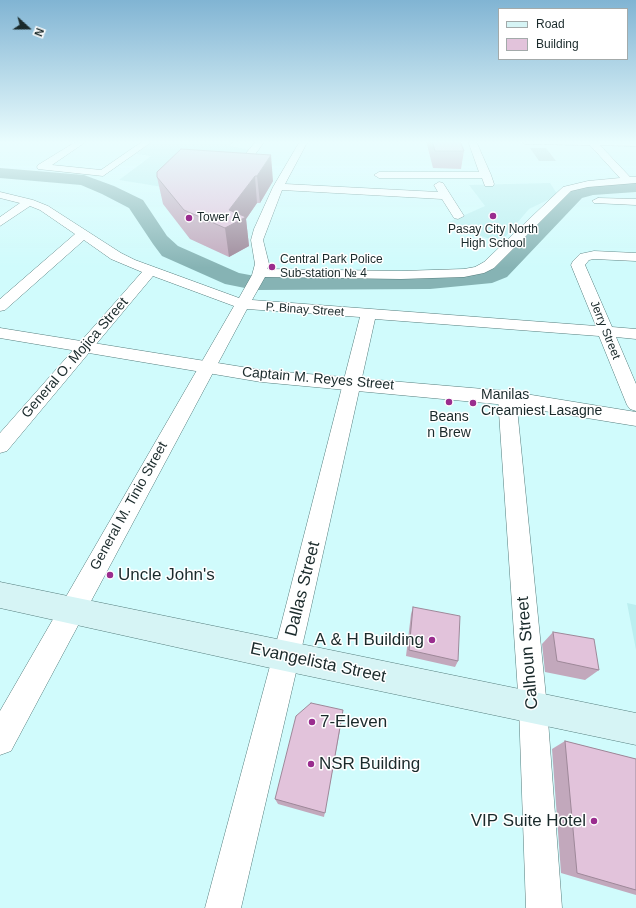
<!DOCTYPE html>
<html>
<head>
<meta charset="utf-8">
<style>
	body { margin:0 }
	#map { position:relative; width:636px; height:908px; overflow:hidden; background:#d0fbfc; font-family:Arial,sans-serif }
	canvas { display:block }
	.legend { position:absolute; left:498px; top:8px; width:130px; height:52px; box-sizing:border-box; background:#fff; border:1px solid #a3aaaa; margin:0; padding:5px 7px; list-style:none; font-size:12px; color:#1a2a2b }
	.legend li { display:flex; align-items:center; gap:8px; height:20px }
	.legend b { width:20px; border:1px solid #a3aaaa }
	.north { position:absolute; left:8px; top:8px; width:40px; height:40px; -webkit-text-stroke:3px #fff; paint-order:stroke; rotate:111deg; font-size:11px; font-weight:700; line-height:16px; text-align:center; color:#1a2a2b }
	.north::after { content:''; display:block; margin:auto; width:14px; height:18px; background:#1a2a2b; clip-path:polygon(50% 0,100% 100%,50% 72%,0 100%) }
</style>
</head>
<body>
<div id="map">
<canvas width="636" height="908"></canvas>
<ul class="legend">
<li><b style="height:5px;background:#d6f4f5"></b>Road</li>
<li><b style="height:11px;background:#e2c3db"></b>Building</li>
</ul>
<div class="north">N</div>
</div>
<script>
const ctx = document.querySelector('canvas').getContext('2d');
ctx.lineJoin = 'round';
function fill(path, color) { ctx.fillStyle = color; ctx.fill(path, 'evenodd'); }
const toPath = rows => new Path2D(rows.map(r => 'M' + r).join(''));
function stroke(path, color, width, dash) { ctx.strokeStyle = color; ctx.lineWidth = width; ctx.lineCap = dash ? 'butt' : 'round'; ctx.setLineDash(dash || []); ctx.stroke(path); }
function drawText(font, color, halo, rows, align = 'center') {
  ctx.font = font + ' Arial,sans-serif'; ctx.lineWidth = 3; ctx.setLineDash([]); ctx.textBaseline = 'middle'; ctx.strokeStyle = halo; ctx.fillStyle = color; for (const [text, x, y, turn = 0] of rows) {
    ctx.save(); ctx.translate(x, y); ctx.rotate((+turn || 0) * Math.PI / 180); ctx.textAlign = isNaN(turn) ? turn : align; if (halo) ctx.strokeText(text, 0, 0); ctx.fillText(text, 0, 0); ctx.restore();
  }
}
fill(toPath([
	[152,141,234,141,229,146,252,150,241,164,169,188,119,180,151,156,136,154],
	[550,183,558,195,529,209,500,243,447,223,485,206,469,185],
	[627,603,636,605,636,650]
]), '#bbeff0');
fill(toPath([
	[530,148,546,148,556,161,539,161]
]), '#afcfd0');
fill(toPath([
	[0,168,84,175,114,186,143,200,167,236,178,246,239,273,255,276,430,275,480,271,491,267,569,190,593,185,636,182,636,192,593,195,582,198,507,277,492,283,430,289,255,290,225,284,162,256,153,244,129,208,102,194,81,185,0,178,0,168]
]), '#86b3b4');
const minor = toPath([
	[77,141,87,141,52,165,101,170,143,141,153,141,103,176,38,169,37,167,38,165,77,141],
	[256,141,265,141,242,172,234,172,233,170,234,168,256,141],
	[300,141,308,141,285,184,438,192,434,185,439,182,443,183,464,216,458,219,454,218,442,199,282,190,263,240,269,264,267,269,401,271,464,269,475,267,484,262,563,187,588,181,620,178,587,142,596,141,630,177,636,177,636,183,588,187,571,191,494,268,484,273,464,277,401,279,265,277,252,300,596,326,571,265,573,261,580,254,594,251,636,253,636,261,594,259,589,260,585,265,612,327,636,329,636,339,616,337,636,384,636,411,630,409,627,405,599,336,375,319,307,625,241,908,205,908,281,625,360,317,247,309,11,751,0,755,0,711,234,306,153,276,7,451,0,453,0,433,142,272,111,259,84,240,5,310,0,311,0,299,75,234,40,210,30,206,0,226,0,217,20,203,0,198,0,192,33,200,48,206,121,253,135,260,239,298,252,275,255,264,251,240,254,229,273,187,300,141],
	[468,141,476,141,491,175,494,184,493,186,485,186,482,178,379,178,374,175,379,172,479,172,468,141],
	[598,198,636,199,636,205,594,203,592,201,598,198],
	[507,392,513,394,516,398,547,707,562,908,526,908,519,707,498,398,501,394,507,392]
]);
const tertiary = toPath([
	[520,141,636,141,636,146,525,144,520,141],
	[0,328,261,370,507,391,636,412,636,426,507,405,261,382,0,338,0,328]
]);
const secondary = toPath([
	[0,582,636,713,636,745,266,667,0,608,0,582]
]);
stroke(minor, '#567e7e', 1);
stroke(tertiary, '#567e7e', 1);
stroke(secondary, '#567e7e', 1);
fill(minor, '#fff');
fill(tertiary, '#fff');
fill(secondary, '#d6f4f5');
fill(toPath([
	[426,141,460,141,464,151,461,169,433,168],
	[181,149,273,181,260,203,257,203,246,219,249,246,229,257,190,239,163,204,157,177],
	[413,607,458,661,455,667,406,656,411,614],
	[553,632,599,670,585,680,545,672,542,644],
	[342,719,324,817,278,804,275,799],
	[565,741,636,759,636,895,561,873,552,749]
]), '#c2a8bc');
fill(toPath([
	[271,155,273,181,260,203,257,176],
	[255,176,257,203,246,219,249,246,229,257,225,228,229,210]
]), '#9e8899');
const building = toPath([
	[432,141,460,141,464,151,435,151,432,141],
	[181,149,271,155,257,176,255,176,229,210,246,217,225,228,184,210,157,177,157,172,181,149],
	[413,607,460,616,458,661,409,650,413,607],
	[553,632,594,639,599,670,557,661,553,632],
	[311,703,343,710,325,813,275,799,296,716,311,703],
	[565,741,636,759,636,890,577,873,565,741]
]);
fill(building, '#e2c3db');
stroke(building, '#9e8899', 1);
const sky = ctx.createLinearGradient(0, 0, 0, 268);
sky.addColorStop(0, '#81b4d3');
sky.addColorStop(0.53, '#eafdfe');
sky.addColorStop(1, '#eafdfe00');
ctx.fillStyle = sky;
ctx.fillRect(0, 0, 636, 268);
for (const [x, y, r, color] of [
	[493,216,4,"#9a2d8e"],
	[189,218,4,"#9a2d8e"],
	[272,267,4,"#9a2d8e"],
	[449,402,4,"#9a2d8e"],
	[473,403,4,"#9a2d8e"],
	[110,575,4,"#9a2d8e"],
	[432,640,4,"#9a2d8e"],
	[312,722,4,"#9a2d8e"],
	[311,764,4,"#9a2d8e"],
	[594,821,4,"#9a2d8e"]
]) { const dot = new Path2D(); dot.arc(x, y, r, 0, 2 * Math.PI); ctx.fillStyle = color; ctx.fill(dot); stroke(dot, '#fff', 1.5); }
drawText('12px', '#1a2a2b', '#fff', [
	["Tower A",197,218],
	["Pasay City North",493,230,"center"],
	["High School",493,244,"center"],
	["Central Park Police",280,260],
	["Sub-station № 4",280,274]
], 'left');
drawText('12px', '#1a2a2b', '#fff', [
	["P. Binay Street",305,310,4],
	["Jerry Street",605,330,68]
]);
drawText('14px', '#1a2a2b', '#fff', [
	["General O. Mojica Street",75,358,-49],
	["Captain M. Reyes Street",318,379,5],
	["General M. Tinio Street",129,506,-61]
]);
drawText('14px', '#1a2a2b', '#fff', [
	["Manilas",481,395],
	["Creamiest Lasagne",481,411],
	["Beans",449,417,"center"],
	["n Brew",449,433,"center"]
], 'left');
drawText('17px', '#1a2a2b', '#fff', [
	["Uncle John's",118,575],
	["A & H Building",424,640,"right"],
	["7-Eleven",320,722],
	["NSR Building",319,764],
	["VIP Suite Hotel",586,821,"right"]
], 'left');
drawText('17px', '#1a2a2b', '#fff', [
	["Dallas Street",303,589,-76],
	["Calhoun Street",528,653,-95],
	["Evangelista Street",318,663,12]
]);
</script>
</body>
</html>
